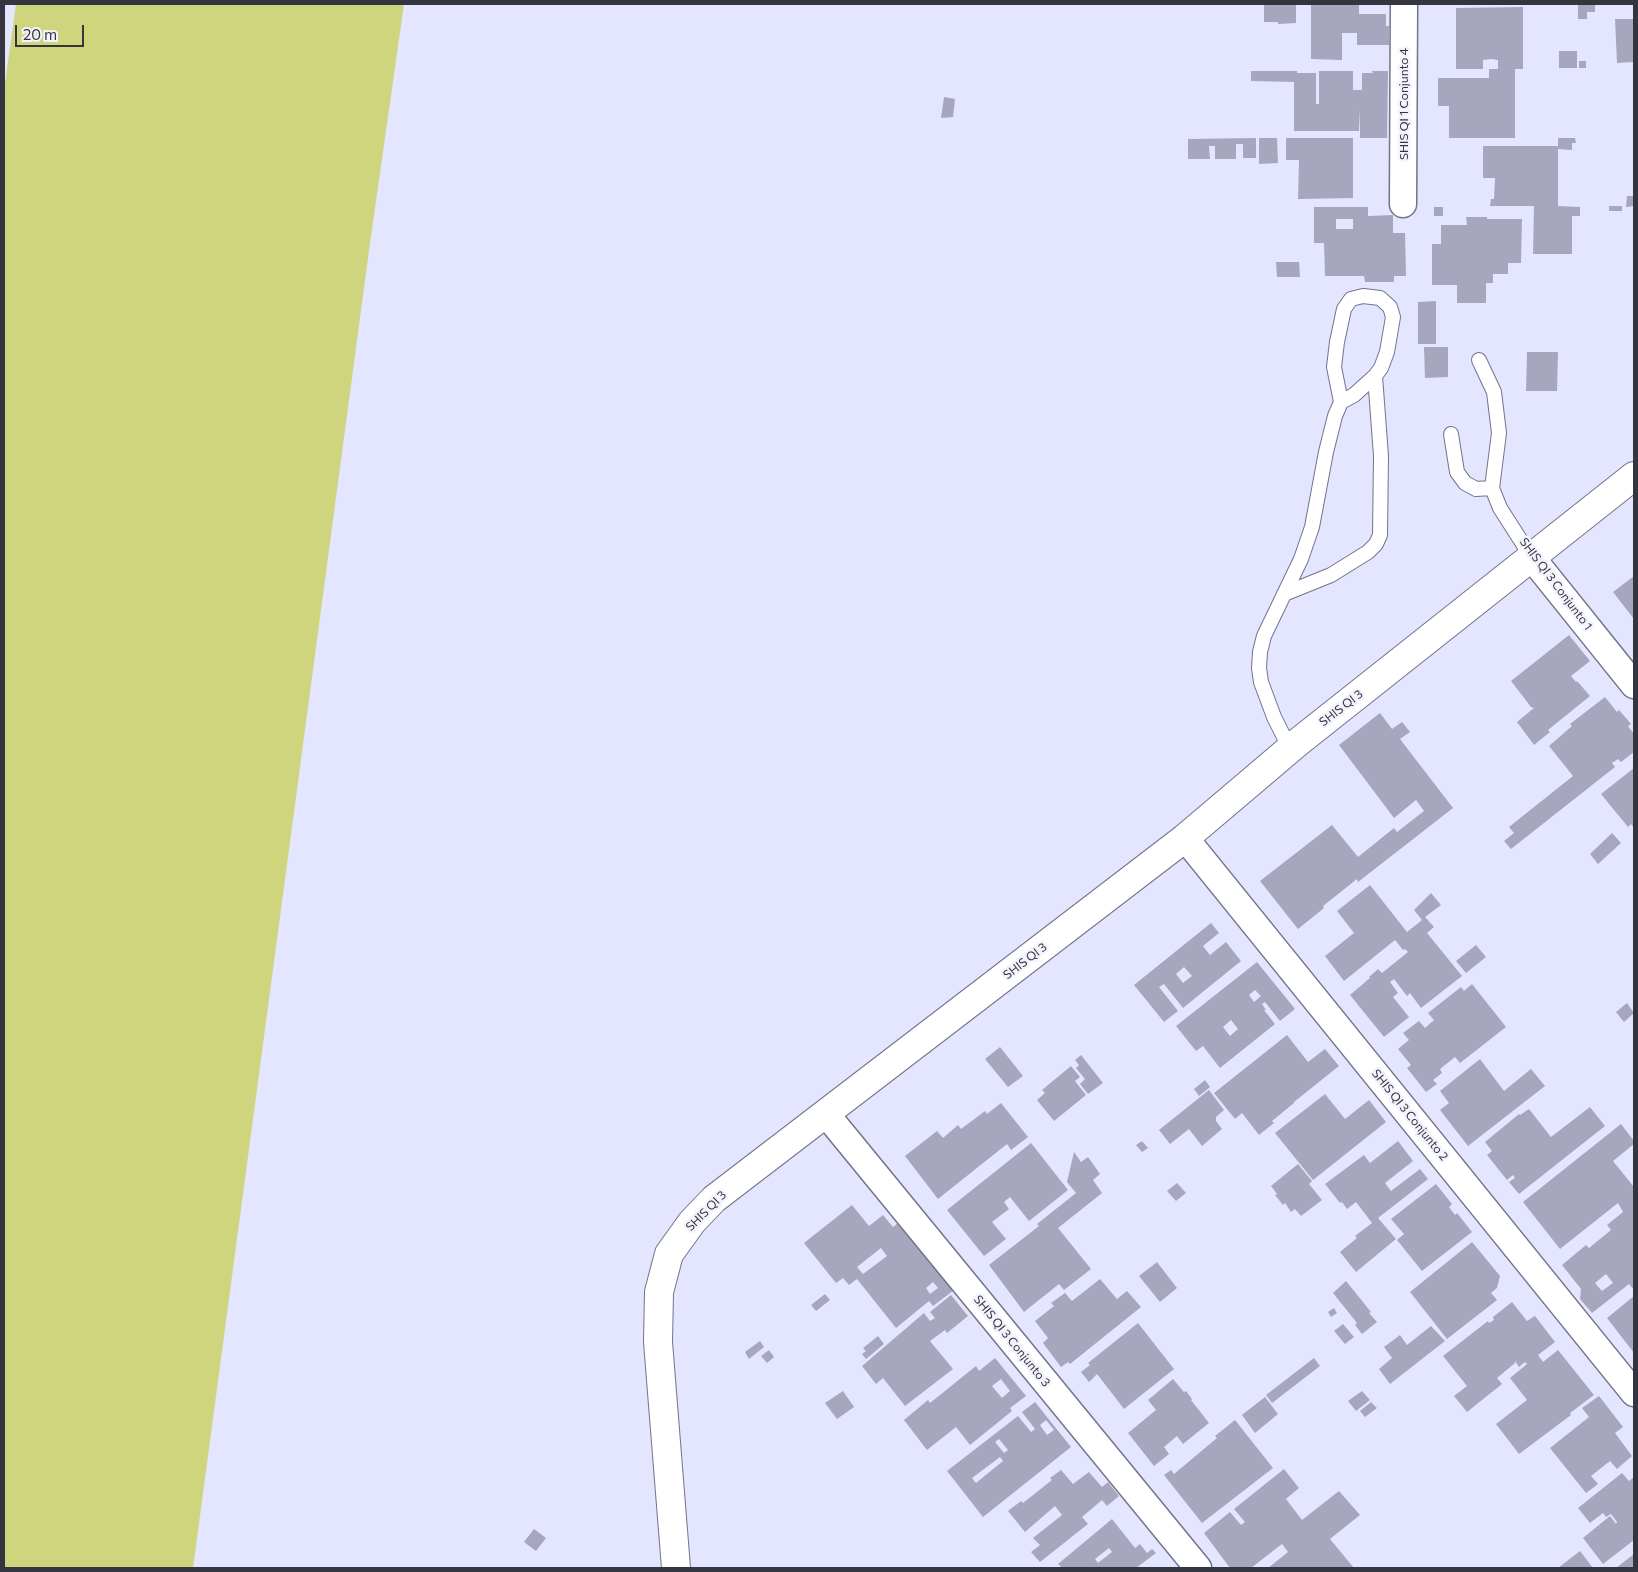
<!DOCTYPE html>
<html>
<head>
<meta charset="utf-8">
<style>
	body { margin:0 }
	#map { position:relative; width:1638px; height:1572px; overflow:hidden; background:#e4e5fe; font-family:Commissioner,sans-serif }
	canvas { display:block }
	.frame { position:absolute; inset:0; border:5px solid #35353f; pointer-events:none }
	.scale { position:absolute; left:15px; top:25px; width:69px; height:22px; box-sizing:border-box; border:2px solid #35353f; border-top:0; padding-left:6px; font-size:15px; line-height:18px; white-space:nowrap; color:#35353f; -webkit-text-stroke:4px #f3f3fe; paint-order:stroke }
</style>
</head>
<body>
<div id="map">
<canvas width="1638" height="1572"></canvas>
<div class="frame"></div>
<div class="scale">20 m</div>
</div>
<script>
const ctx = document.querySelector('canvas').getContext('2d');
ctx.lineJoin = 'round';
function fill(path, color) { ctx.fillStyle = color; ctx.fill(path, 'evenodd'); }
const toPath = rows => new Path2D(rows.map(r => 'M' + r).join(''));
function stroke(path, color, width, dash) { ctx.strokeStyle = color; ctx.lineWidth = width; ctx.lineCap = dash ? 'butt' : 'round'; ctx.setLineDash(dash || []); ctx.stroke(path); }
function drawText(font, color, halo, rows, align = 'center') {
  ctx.font = font + ' Commissioner,sans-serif'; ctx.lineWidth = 5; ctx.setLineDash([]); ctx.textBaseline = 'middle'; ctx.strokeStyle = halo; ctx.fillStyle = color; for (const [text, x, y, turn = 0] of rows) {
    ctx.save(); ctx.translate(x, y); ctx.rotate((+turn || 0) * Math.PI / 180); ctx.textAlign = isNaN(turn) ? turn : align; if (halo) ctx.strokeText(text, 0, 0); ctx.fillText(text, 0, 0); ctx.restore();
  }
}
fill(toPath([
	[16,4,404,4,370,243,193,1568,4,1568,4,91]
]), '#ced57d');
fill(toPath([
	[1264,4,1296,4,1296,23,1278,24,1278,22,1264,22],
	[1311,4,1359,4,1359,14,1386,14,1386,26,1389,26,1389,45,1357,45,1357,33,1342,33,1342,60,1311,59],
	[1578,4,1595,4,1595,12,1587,12,1587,19,1578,19],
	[1523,7,1523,69,1515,69,1515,138,1449,138,1449,106,1438,106,1438,78,1489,78,1489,69,1498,69,1498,60,1491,59,1483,60,1483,69,1456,69,1456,8],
	[1615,19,1634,19,1634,62,1617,63],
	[1559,51,1577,51,1577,68,1559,68],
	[1579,61,1586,61,1586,68,1579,68],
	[1251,71,1297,71,1297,73,1316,73,1316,104,1319,104,1319,71,1353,71,1353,90,1362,90,1362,73,1373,73,1372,71,1388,71,1387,138,1360,138,1360,108,1359,131,1294,131,1294,82,1251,81],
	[944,97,955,99,953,117,941,118],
	[1256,138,1256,158,1243,158,1243,144,1236,144,1236,159,1215,159,1215,146,1209,146,1210,159,1188,159,1188,139],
	[1259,138,1277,138,1278,163,1259,164],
	[1286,138,1353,138,1353,198,1298,199,1299,160,1286,160],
	[1558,138,1575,138,1576,143,1572,143,1572,150,1558,149,1558,206,1580,207,1580,216,1572,216,1572,254,1533,254,1534,206,1490,206,1491,199,1494,199,1495,178,1483,178,1483,146,1558,146],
	[1627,196,1634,196,1634,206,1626,207],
	[1609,206,1622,206,1622,211,1609,211],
	[1314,207,1368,207,1368,216,1393,215,1393,233,1405,233,1406,276,1394,276,1394,282,1365,282,1364,276,1325,276,1324,243,1314,243],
	[1336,219,1353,219,1353,229,1336,229],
	[1434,207,1443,207,1443,216,1434,216],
	[1466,217,1487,217,1487,219,1522,219,1521,263,1508,263,1508,274,1493,274,1493,283,1486,283,1486,303,1457,303,1457,285,1432,285,1432,244,1441,244,1441,225,1467,225],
	[1276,262,1299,262,1300,277,1277,277],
	[1436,301,1436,344,1418,344,1418,302],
	[1424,347,1448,347,1448,377,1425,378],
	[1527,352,1558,352,1557,391,1526,391],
	[1634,576,1634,619,1613,592],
	[1569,635,1590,661,1571,676,1576,682,1577,681,1590,696,1548,730,1550,732,1534,745,1517,722,1534,708,1531,707,1511,681],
	[1605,697,1617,712,1619,710,1631,724,1628,726,1634,734,1634,752,1621,762,1618,759,1612,763,1615,767,1511,849,1504,841,1514,833,1509,827,1573,776,1549,746,1572,726,1570,724],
	[1380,713,1392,729,1402,722,1410,732,1400,739,1453,808,1358,882,1357,879,1323,906,1324,908,1298,929,1260,881,1332,825,1358,857,1394,828,1397,832,1424,811,1416,800,1394,818,1339,745],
	[1634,768,1634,828,1631,824,1628,827,1601,794],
	[1612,833,1621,843,1598,864,1590,854],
	[1370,885,1407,932,1422,920,1414,910,1431,893,1441,905,1425,917,1434,927,1427,933,1462,976,1421,1008,1410,993,1407,996,1394,979,1390,982,1398,993,1393,997,1409,1017,1384,1037,1350,995,1370,978,1369,977,1378,969,1382,973,1408,952,1405,949,1403,950,1395,940,1344,981,1325,956,1354,933,1337,911],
	[1211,923,1219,933,1203,946,1210,955,1226,942,1241,961,1183,1008,1164,984,1159,987,1178,1011,1164,1022,1134,985],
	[1184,967,1192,976,1183,983,1176,974],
	[1476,945,1486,957,1466,973,1456,961],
	[1257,962,1295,1009,1280,1021,1265,1002,1262,1004,1266,1010,1264,1010,1275,1024,1220,1068,1203,1046,1196,1051,1176,1026],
	[1255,990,1261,996,1254,1002,1249,995],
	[1231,1020,1238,1029,1230,1036,1223,1027],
	[1472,984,1506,1027,1460,1063,1455,1057,1440,1069,1442,1073,1433,1080,1437,1084,1426,1092,1407,1068,1411,1065,1398,1049,1409,1040,1403,1033,1419,1021,1425,1028,1434,1020,1428,1013,1461,987,1464,991],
	[1627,1003,1634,1013,1624,1022,1616,1012],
	[1287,1035,1308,1062,1325,1049,1339,1066,1294,1102,1294,1103,1272,1121,1274,1123,1259,1135,1242,1113,1235,1119,1214,1093],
	[1000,1047,1023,1076,1008,1087,985,1059],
	[1081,1055,1103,1083,1088,1094,1080,1084,1085,1079,1076,1068,1079,1065,1075,1060],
	[1480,1059,1504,1091,1531,1069,1545,1086,1468,1146,1440,1110,1449,1103,1440,1091],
	[1071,1066,1080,1077,1075,1081,1086,1095,1054,1121,1037,1100,1045,1093,1042,1090],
	[1205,1080,1210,1087,1199,1096,1194,1089],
	[1209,1090,1224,1110,1216,1117,1216,1121,1222,1129,1202,1146,1189,1129,1170,1144,1159,1130],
	[1325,1094,1345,1119,1369,1100,1386,1122,1313,1180,1275,1133],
	[1001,1103,1028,1137,1011,1150,1007,1144,938,1199,905,1156,937,1131,943,1138,958,1125,961,1129,985,1111,987,1114],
	[1590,1107,1605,1126,1519,1194,1509,1182,1515,1178,1513,1175,1507,1180,1487,1155,1492,1151,1485,1142,1519,1114,1520,1115,1529,1109,1551,1137],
	[1621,1124,1634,1141,1634,1144,1613,1161,1634,1187,1633,1192,1634,1194,1634,1290,1629,1284,1592,1313,1580,1299,1581,1289,1562,1265,1586,1245,1589,1248,1611,1230,1607,1225,1623,1212,1618,1203,1560,1249,1523,1202],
	[1606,1274,1613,1283,1602,1291,1595,1283],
	[1142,1141,1148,1148,1142,1152,1136,1145],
	[1398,1141,1413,1161,1385,1183,1391,1191,1420,1169,1428,1179,1378,1218,1396,1239,1356,1272,1340,1252,1357,1238,1355,1236,1372,1223,1356,1202,1347,1209,1342,1202,1340,1203,1325,1184,1364,1155,1370,1163],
	[1031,1143,1068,1190,1029,1221,1010,1197,1004,1202,1009,1209,992,1222,1006,1239,984,1256,947,1210],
	[1074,1152,1081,1162,1088,1157,1100,1174,1093,1180,1102,1193,1058,1228,1091,1269,1064,1290,1059,1284,1024,1312,989,1265,1039,1226,1037,1224,1076,1193,1067,1182],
	[1298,1164,1312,1181,1309,1184,1322,1200,1301,1216,1295,1209,1291,1212,1285,1203,1283,1205,1275,1195,1277,1194,1271,1186],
	[1177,1183,1186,1193,1176,1201,1167,1191],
	[1436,1184,1452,1204,1449,1207,1455,1215,1457,1213,1472,1232,1422,1271,1397,1240,1404,1234,1391,1219],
	[852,1205,869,1226,883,1215,893,1227,902,1220,954,1290,933,1306,929,1301,896,1328,857,1279,849,1285,843,1278,836,1283,804,1243],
	[881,1248,887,1256,863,1274,857,1267],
	[933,1282,938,1288,930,1294,926,1288],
	[1472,1242,1500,1276,1497,1288,1491,1293,1497,1300,1447,1339,1410,1292],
	[1157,1262,1177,1288,1160,1302,1139,1276],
	[1100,1279,1117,1299,1127,1291,1141,1307,1070,1364,1068,1362,1061,1367,1043,1343,1048,1338,1035,1321,1054,1306,1051,1303,1065,1293,1072,1301],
	[1346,1281,1371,1312,1369,1313,1377,1322,1362,1334,1355,1325,1357,1323,1333,1293],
	[825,1294,830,1300,816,1311,811,1305],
	[951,1295,968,1316,947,1333,945,1330,930,1341,953,1369,905,1406,883,1378,876,1384,862,1366,924,1313,930,1321,935,1318,930,1312],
	[1634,1296,1634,1353,1607,1318],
	[1512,1302,1527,1321,1535,1316,1555,1342,1538,1355,1543,1362,1558,1350,1594,1395,1570,1413,1571,1415,1519,1454,1496,1424,1527,1400,1510,1378,1527,1364,1525,1362,1519,1367,1515,1361,1515,1363,1497,1378,1502,1384,1467,1412,1454,1396,1467,1386,1443,1356,1488,1321,1489,1323,1494,1320,1493,1317],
	[1334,1308,1337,1313,1331,1317,1328,1312],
	[1138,1323,1174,1369,1124,1409,1097,1374,1089,1382,1081,1372,1090,1365,1088,1363],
	[1343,1324,1354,1337,1345,1344,1334,1331],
	[1431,1326,1445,1341,1390,1384,1379,1369,1392,1358,1384,1347,1400,1335,1407,1345],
	[878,1336,884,1344,866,1359,862,1354,866,1351,863,1348],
	[760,1341,764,1347,749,1359,745,1352],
	[769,1350,774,1357,767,1363,761,1356],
	[995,1358,1026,1396,1010,1408,1012,1411,970,1445,956,1427,927,1450,904,1420,928,1400,930,1403,976,1366,979,1371],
	[1001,1379,1010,1391,1002,1398,992,1386],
	[1314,1358,1320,1366,1272,1403,1266,1395],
	[1173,1379,1184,1392,1186,1391,1192,1399,1191,1400,1209,1423,1183,1444,1177,1436,1164,1447,1169,1454,1154,1466,1128,1433,1156,1410,1148,1400],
	[843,1391,854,1407,837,1419,825,1403],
	[1362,1391,1370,1400,1356,1411,1348,1401],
	[1599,1396,1623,1427,1615,1433,1632,1456,1617,1469,1610,1461,1591,1476,1598,1484,1586,1493,1550,1448,1589,1417,1582,1408],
	[1265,1397,1278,1414,1255,1433,1242,1415],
	[1035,1402,1071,1447,983,1517,947,1471,1018,1416,1031,1432,1035,1429,1022,1412],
	[1046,1420,1054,1430,1047,1435,1040,1425],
	[999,1439,1008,1450,1004,1453,995,1442],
	[1000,1457,1003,1461,976,1483,972,1478],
	[1371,1402,1377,1408,1365,1417,1360,1411],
	[1235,1420,1273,1468,1202,1523,1164,1475,1171,1470,1174,1474,1217,1438,1215,1436],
	[1284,1469,1299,1488,1286,1499,1302,1520,1339,1491,1360,1515,1330,1539,1354,1568,1268,1568,1288,1552,1282,1544,1251,1568,1230,1568,1204,1533,1230,1512,1241,1525,1245,1522,1234,1509],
	[1061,1470,1073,1484,1089,1472,1102,1487,1108,1482,1119,1496,1107,1506,1102,1500,1082,1517,1088,1524,1040,1562,1031,1552,1040,1545,1033,1538,1062,1515,1055,1506,1025,1532,1008,1511,1021,1501,1023,1503,1052,1480,1050,1478],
	[1622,1473,1629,1481,1634,1477,1634,1540,1603,1564,1583,1538,1610,1516,1616,1524,1617,1522,1611,1514,1606,1517,1603,1513,1590,1523,1578,1508],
	[1112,1519,1135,1548,1140,1544,1147,1553,1152,1549,1156,1553,1136,1568,1062,1568,1058,1564],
	[1109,1548,1112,1552,1098,1563,1095,1559],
	[534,1529,546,1538,536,1551,524,1542],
	[1580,1551,1593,1568,1558,1568],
	[1634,1554,1634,1568,1616,1568]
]), '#a6a7bf');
const lane = toPath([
	[1479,360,1494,392,1499,433,1492,488,1500,508,1532,558],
	[1451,434,1457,472,1465,483,1476,489,1492,488],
	[1284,594,1331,575,1368,552,1376,544,1380,535,1381,456,1375,376],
	[1290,749,1274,717,1261,682,1259,668,1260,652,1264,636,1301,559,1312,527,1326,452,1335,416,1341,402,1334,367,1337,342,1344,309,1351,299,1363,296,1380,298,1390,307,1393,317,1387,352,1381,368,1375,376,1354,395,1341,402]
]);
const street = toPath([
	[1403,204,1404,4],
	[1532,558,1634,685],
	[1185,838,1634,1393],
	[826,1114,1198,1568]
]);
const secondary = toPath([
	[676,1568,658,1342,659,1292,669,1254,692,1222,714,1199,1185,838,1297,743,1634,476]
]);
stroke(lane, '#73738a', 16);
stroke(street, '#73738a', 29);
stroke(secondary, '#73738a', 30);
stroke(lane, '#fff', 14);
stroke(street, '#fff', 26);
stroke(secondary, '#fff', 28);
drawText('12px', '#35353f', '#f3f3fe', [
	["SHIS QI 1 Conjunto 4",1404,104,-90],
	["SHIS QI 3 Conjunto 1",1556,584,53],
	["SHIS QI 3",1341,708,-38],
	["SHIS QI 3",1025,961,-38],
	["SHIS QI 3 Conjunto 2",1410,1115,51],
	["SHIS QI 3",706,1211,-45],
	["SHIS QI 3 Conjunto 3",1012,1341,51]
]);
</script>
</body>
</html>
